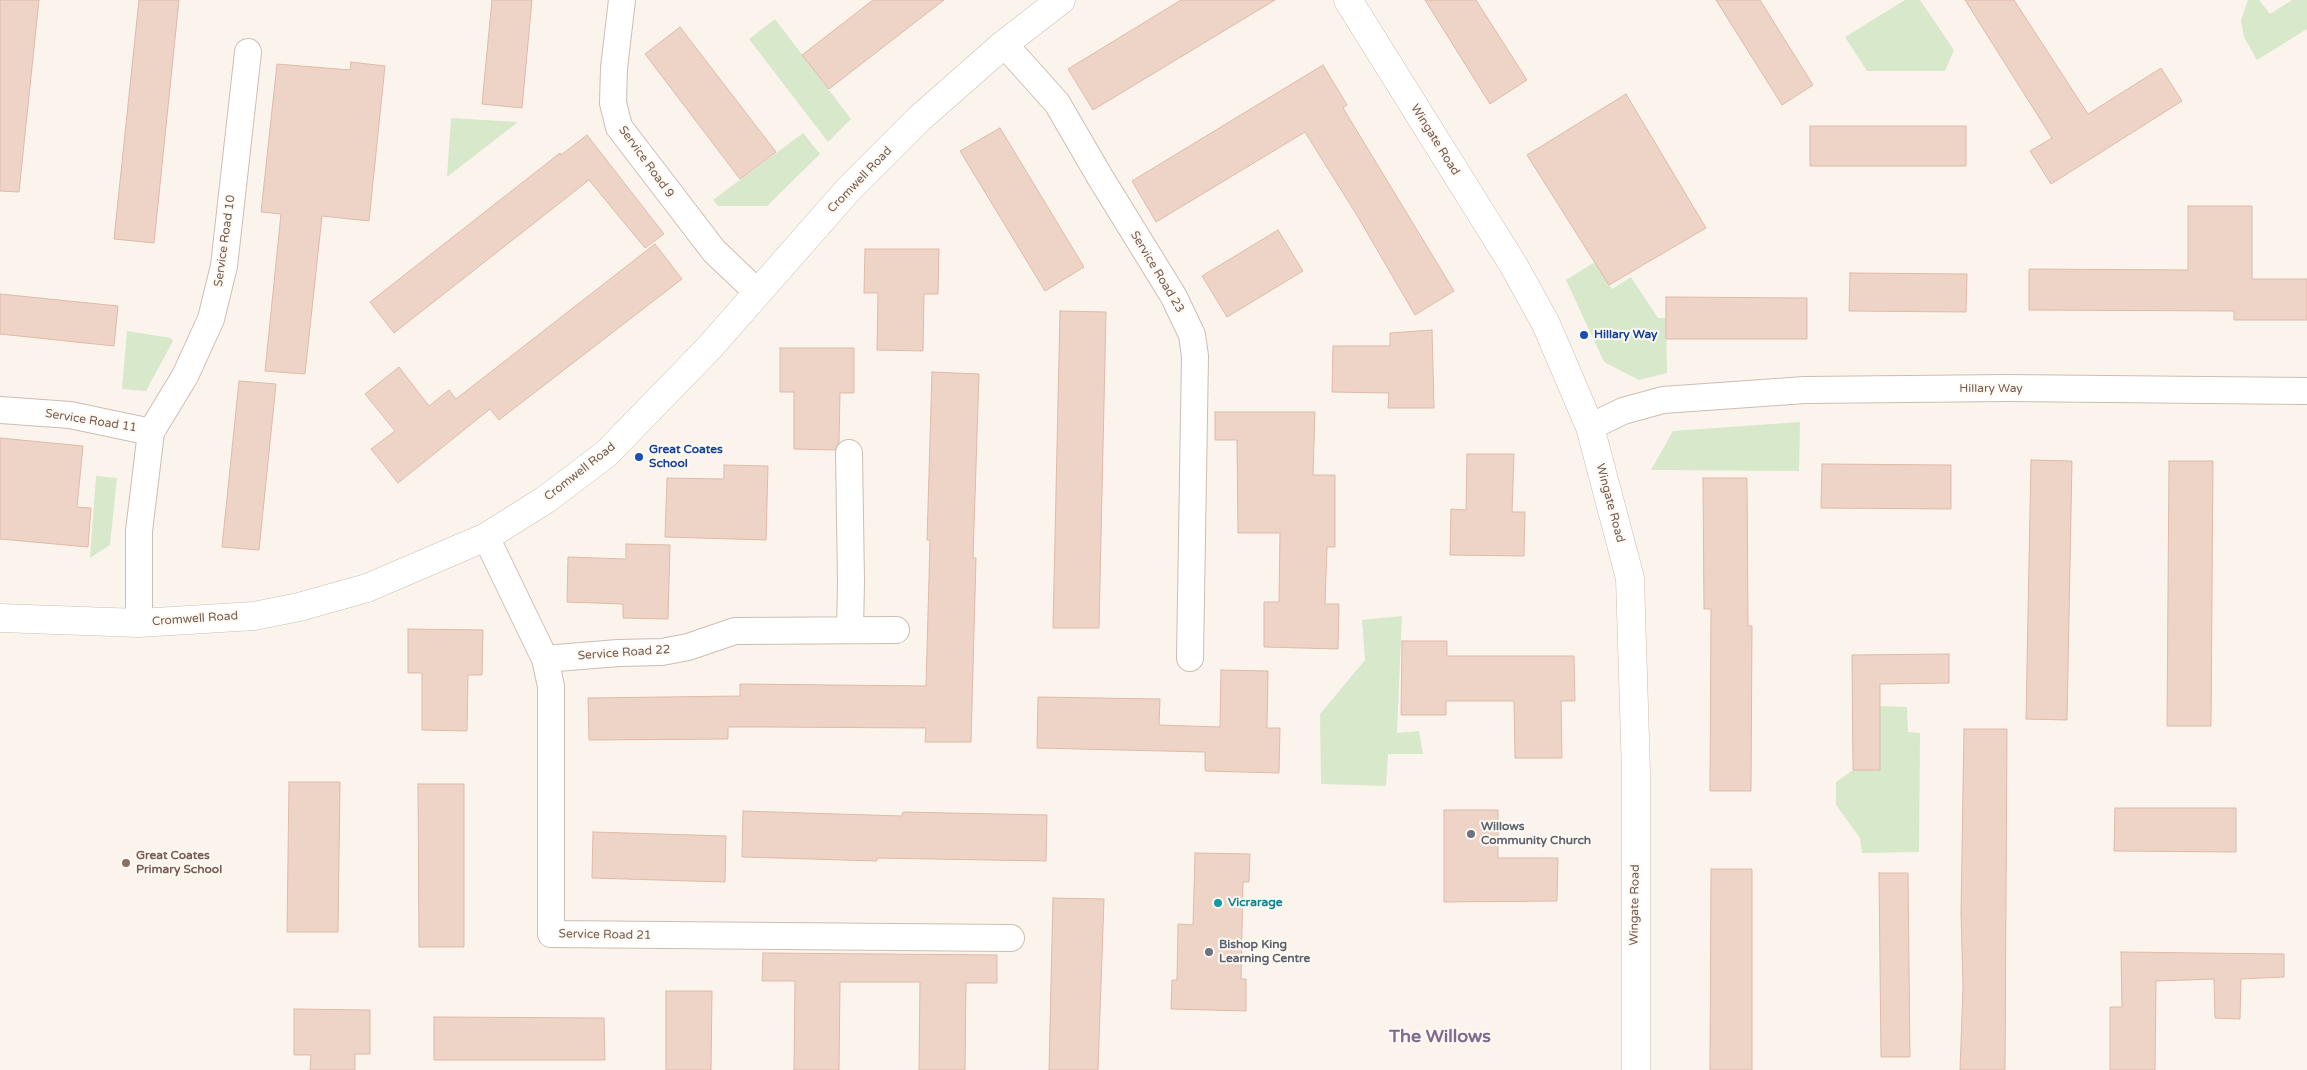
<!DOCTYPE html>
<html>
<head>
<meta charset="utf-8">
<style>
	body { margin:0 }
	canvas { display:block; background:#fbf4ec }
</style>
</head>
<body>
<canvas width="2307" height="1070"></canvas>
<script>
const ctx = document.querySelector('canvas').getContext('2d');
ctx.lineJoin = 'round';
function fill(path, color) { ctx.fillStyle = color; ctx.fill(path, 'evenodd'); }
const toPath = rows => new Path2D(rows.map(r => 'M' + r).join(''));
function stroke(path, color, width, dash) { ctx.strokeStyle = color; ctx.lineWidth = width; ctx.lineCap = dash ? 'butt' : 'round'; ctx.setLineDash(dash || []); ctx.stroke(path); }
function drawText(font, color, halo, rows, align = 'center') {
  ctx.font = font + ' "Varela Round",sans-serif'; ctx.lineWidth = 4; ctx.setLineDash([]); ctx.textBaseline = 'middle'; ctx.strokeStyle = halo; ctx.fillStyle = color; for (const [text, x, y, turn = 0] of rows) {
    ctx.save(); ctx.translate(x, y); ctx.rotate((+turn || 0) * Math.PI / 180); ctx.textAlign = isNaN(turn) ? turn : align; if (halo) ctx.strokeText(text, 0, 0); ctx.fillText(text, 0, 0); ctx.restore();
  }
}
fill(toPath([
	[1905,0,1920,0,1954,50,1945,71,1867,71,1845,37],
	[2248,0,2259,0,2270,14,2292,0,2307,0,2307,29,2257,60,2244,37,2241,20],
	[775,19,851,119,828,142,749,39],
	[451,118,518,122,447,177],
	[803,133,820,154,767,206,718,206,713,200],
	[1595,262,1612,289,1631,277,1658,318,1666,318,1667,373,1639,380,1604,362,1566,280],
	[127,331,171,338,173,341,146,391,122,389],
	[1800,422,1799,471,1651,470,1673,431],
	[96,476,117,478,110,545,90,558],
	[1402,616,1397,733,1419,731,1423,754,1388,754,1386,786,1321,784,1320,714,1365,660,1362,620],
	[1880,706,1907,707,1908,732,1920,733,1919,852,1862,853,1860,838,1836,805,1836,782,1853,770,1880,770]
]), '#d8e8cb');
const building = toPath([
	[0,0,39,0,19,192,0,191,0,0],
	[139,0,179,0,154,243,114,239,139,0],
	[492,0,532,0,522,108,482,104,492,0],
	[873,0,944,0,829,89,802,55,873,0],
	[1181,0,1275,0,1093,110,1068,69,1181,0],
	[1425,0,1476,0,1527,80,1490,104,1425,0],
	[1716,0,1760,0,1813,85,1782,105,1716,0],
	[1965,0,2014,0,2088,114,2161,68,2182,101,2051,184,2030,151,2052,138,1965,0],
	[680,27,776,152,740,179,645,54,680,27],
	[351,62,385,66,369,221,322,216,305,374,265,371,281,214,261,212,277,64,350,70,351,62],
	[1323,65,1347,105,1343,108,1454,291,1415,315,1358,217,1305,132,1156,222,1132,181,1323,65],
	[1626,94,1706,228,1609,285,1527,155,1626,94],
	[1810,126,1966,126,1966,166,1810,166,1810,126],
	[1000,128,1084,267,1045,291,960,151,1000,128],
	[587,135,664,234,645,248,589,180,394,333,370,302,560,153,561,155,587,135],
	[2188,206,2252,206,2252,279,2307,279,2307,320,2234,320,2234,311,2029,310,2029,269,2188,270,2188,206],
	[1278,230,1303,271,1227,317,1202,276,1278,230],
	[655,244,682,279,499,420,490,409,398,483,371,449,395,431,365,394,399,367,429,406,449,390,456,399,655,244],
	[865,249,939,249,938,294,924,294,923,351,877,350,878,293,864,293,865,249],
	[1850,273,1967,274,1966,312,1849,311,1850,273],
	[0,294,118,306,114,346,0,334,0,294],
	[1666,297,1807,298,1807,339,1666,339,1666,297],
	[1060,311,1106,312,1099,628,1053,628,1060,311],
	[1432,330,1434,408,1388,408,1389,393,1332,392,1333,346,1390,346,1390,333,1432,330],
	[780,348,854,348,854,393,840,393,839,442,835,450,794,449,794,392,780,392,780,348],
	[932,372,979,374,973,558,976,558,971,742,925,742,926,728,765,727,728,727,728,739,589,740,588,698,740,696,740,684,926,686,930,540,927,540,932,372],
	[239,381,276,384,259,550,222,547,239,381],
	[1215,412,1315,412,1313,475,1335,475,1335,547,1327,547,1325,604,1339,604,1338,649,1264,647,1264,602,1279,602,1280,533,1238,533,1237,440,1215,440,1215,412],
	[0,438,83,446,77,507,91,508,88,547,0,539,0,438],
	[1467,454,1514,454,1512,512,1525,512,1524,556,1450,555,1451,509,1466,510,1467,454],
	[2031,460,2072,461,2067,720,2026,719,2031,460],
	[2169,461,2213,461,2211,726,2167,726,2169,461],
	[1822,464,1951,465,1951,509,1821,508,1822,464],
	[724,465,768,466,766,540,665,537,667,478,724,479,724,465],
	[1703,478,1747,478,1748,626,1752,626,1751,791,1710,791,1711,609,1704,609,1703,478],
	[626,544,670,545,668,619,623,618,623,604,567,602,568,557,626,559,626,544],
	[408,629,483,630,482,675,468,675,467,731,422,730,422,673,408,673,408,629],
	[1402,641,1447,641,1447,656,1574,656,1575,701,1561,701,1562,758,1515,758,1514,701,1446,701,1446,715,1401,715,1402,641],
	[1949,654,1949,683,1880,684,1880,770,1853,770,1852,655,1949,654],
	[1221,670,1268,671,1267,728,1280,728,1279,773,1205,771,1205,752,1037,748,1038,697,1160,699,1159,725,1220,727,1221,670],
	[1964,729,2007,729,2005,1070,1960,1070,1963,987,1961,913,1964,729],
	[289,782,340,782,338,932,287,932,289,782],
	[418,784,464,784,464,947,419,947,418,784],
	[2115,808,2236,808,2236,852,2114,851,2115,808],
	[1444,810,1498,810,1498,858,1558,858,1557,901,1444,902,1444,810],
	[743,811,902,816,903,812,1047,815,1046,861,877,858,877,861,742,857,743,811],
	[593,832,726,836,725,882,592,878,593,832],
	[1195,853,1250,854,1249,882,1243,882,1241,979,1246,979,1246,1011,1171,1009,1172,980,1177,980,1178,924,1193,925,1195,853],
	[1711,869,1752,869,1752,1070,1710,1070,1711,869],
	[1879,873,1908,873,1910,1057,1881,1057,1879,873],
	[1053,898,1104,899,1098,1070,1049,1070,1053,898],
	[2121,952,2284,954,2284,977,2241,979,2240,1019,2215,1018,2214,979,2156,981,2155,1070,2110,1070,2110,1007,2122,1007,2121,952],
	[763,953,997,955,997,983,966,983,965,1070,919,1070,920,982,840,982,839,1070,794,1070,795,981,762,981,763,953],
	[666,991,712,991,711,1070,666,1070,666,991],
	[294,1009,370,1010,370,1054,355,1054,355,1070,310,1070,311,1055,294,1055,294,1009],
	[434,1017,604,1018,605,1060,434,1060,434,1017]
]);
fill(building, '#eed4c6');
stroke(building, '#dfbaa8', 1);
const minor = toPath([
	[622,0,614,68,613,103,619,127,714,251,757,292],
	[1004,44,1057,103,1100,177,1174,297,1192,335,1195,356,1190,658],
	[0,410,70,415,151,432],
	[1590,427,1623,411,1663,400,1805,390,2007,388,2307,391],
	[849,453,851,582,850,630],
	[486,537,545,659,551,686,551,934,1011,938],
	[139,623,139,531,151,432,185,376,211,319,224,266,248,52],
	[545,659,618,653,662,652,688,647,735,631,896,630]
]);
const tertiary = toPath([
	[1348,0,1514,266,1546,324,1590,427,1630,578,1636,773,1636,1070],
	[0,618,139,623,254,616,299,607,367,588,486,537,545,500,606,454,709,348,848,190,920,118,1004,44,1061,0]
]);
stroke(minor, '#cdbdb2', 28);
stroke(tertiary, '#cdbdb2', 29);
stroke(minor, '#fff', 26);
stroke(tertiary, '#fff', 28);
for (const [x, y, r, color] of [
	[1584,335,5,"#1a4fb4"],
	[639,457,5,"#1a4fb4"],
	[1471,834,5,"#6b7280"],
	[126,863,5,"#8d6e63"],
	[1218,903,5,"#0f9aa8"],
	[1209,952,5,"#6b7280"]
]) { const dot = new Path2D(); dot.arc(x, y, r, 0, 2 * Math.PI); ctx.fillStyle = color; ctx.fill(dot); stroke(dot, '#fef9f2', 2); }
drawText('12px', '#755c50', '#fef9f2', [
	["Wingate Road",1435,140,58],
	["Service Road 9",646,162,54],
	["Cromwell Road",860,180,-46],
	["Service Road 10",225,241,-82],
	["Service Road 23",1157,272,59],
	["Hillary Way",1991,389],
	["Service Road 11",91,421,9],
	["Cromwell Road",580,472,-38],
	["Wingate Road",1610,503,75],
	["Cromwell Road",195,619,-4],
	["Service Road 22",624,653,-4],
	["Wingate Road",1635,905,-89],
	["Service Road 21",605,935,1]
]);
drawText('bold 12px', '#164399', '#fef9f2', [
	["Hillary Way",1594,335],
	["Great Coates",649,450],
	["School",649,464]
], 'left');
drawText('bold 12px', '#5b616d', '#fef9f2', [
	["Willows",1481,827],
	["Community Church",1481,841],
	["Bishop King",1219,945],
	["Learning Centre",1219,959]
], 'left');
drawText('bold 12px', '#785e54', '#fef9f2', [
	["Great Coates",136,856],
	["Primary School",136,870]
], 'left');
drawText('bold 12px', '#0d838f', '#fef9f2', [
	["Vicrarage",1228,903]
], 'left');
drawText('bold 18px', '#81698f', '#fef9f2', [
	["The Willows",1440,1037]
]);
</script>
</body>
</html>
